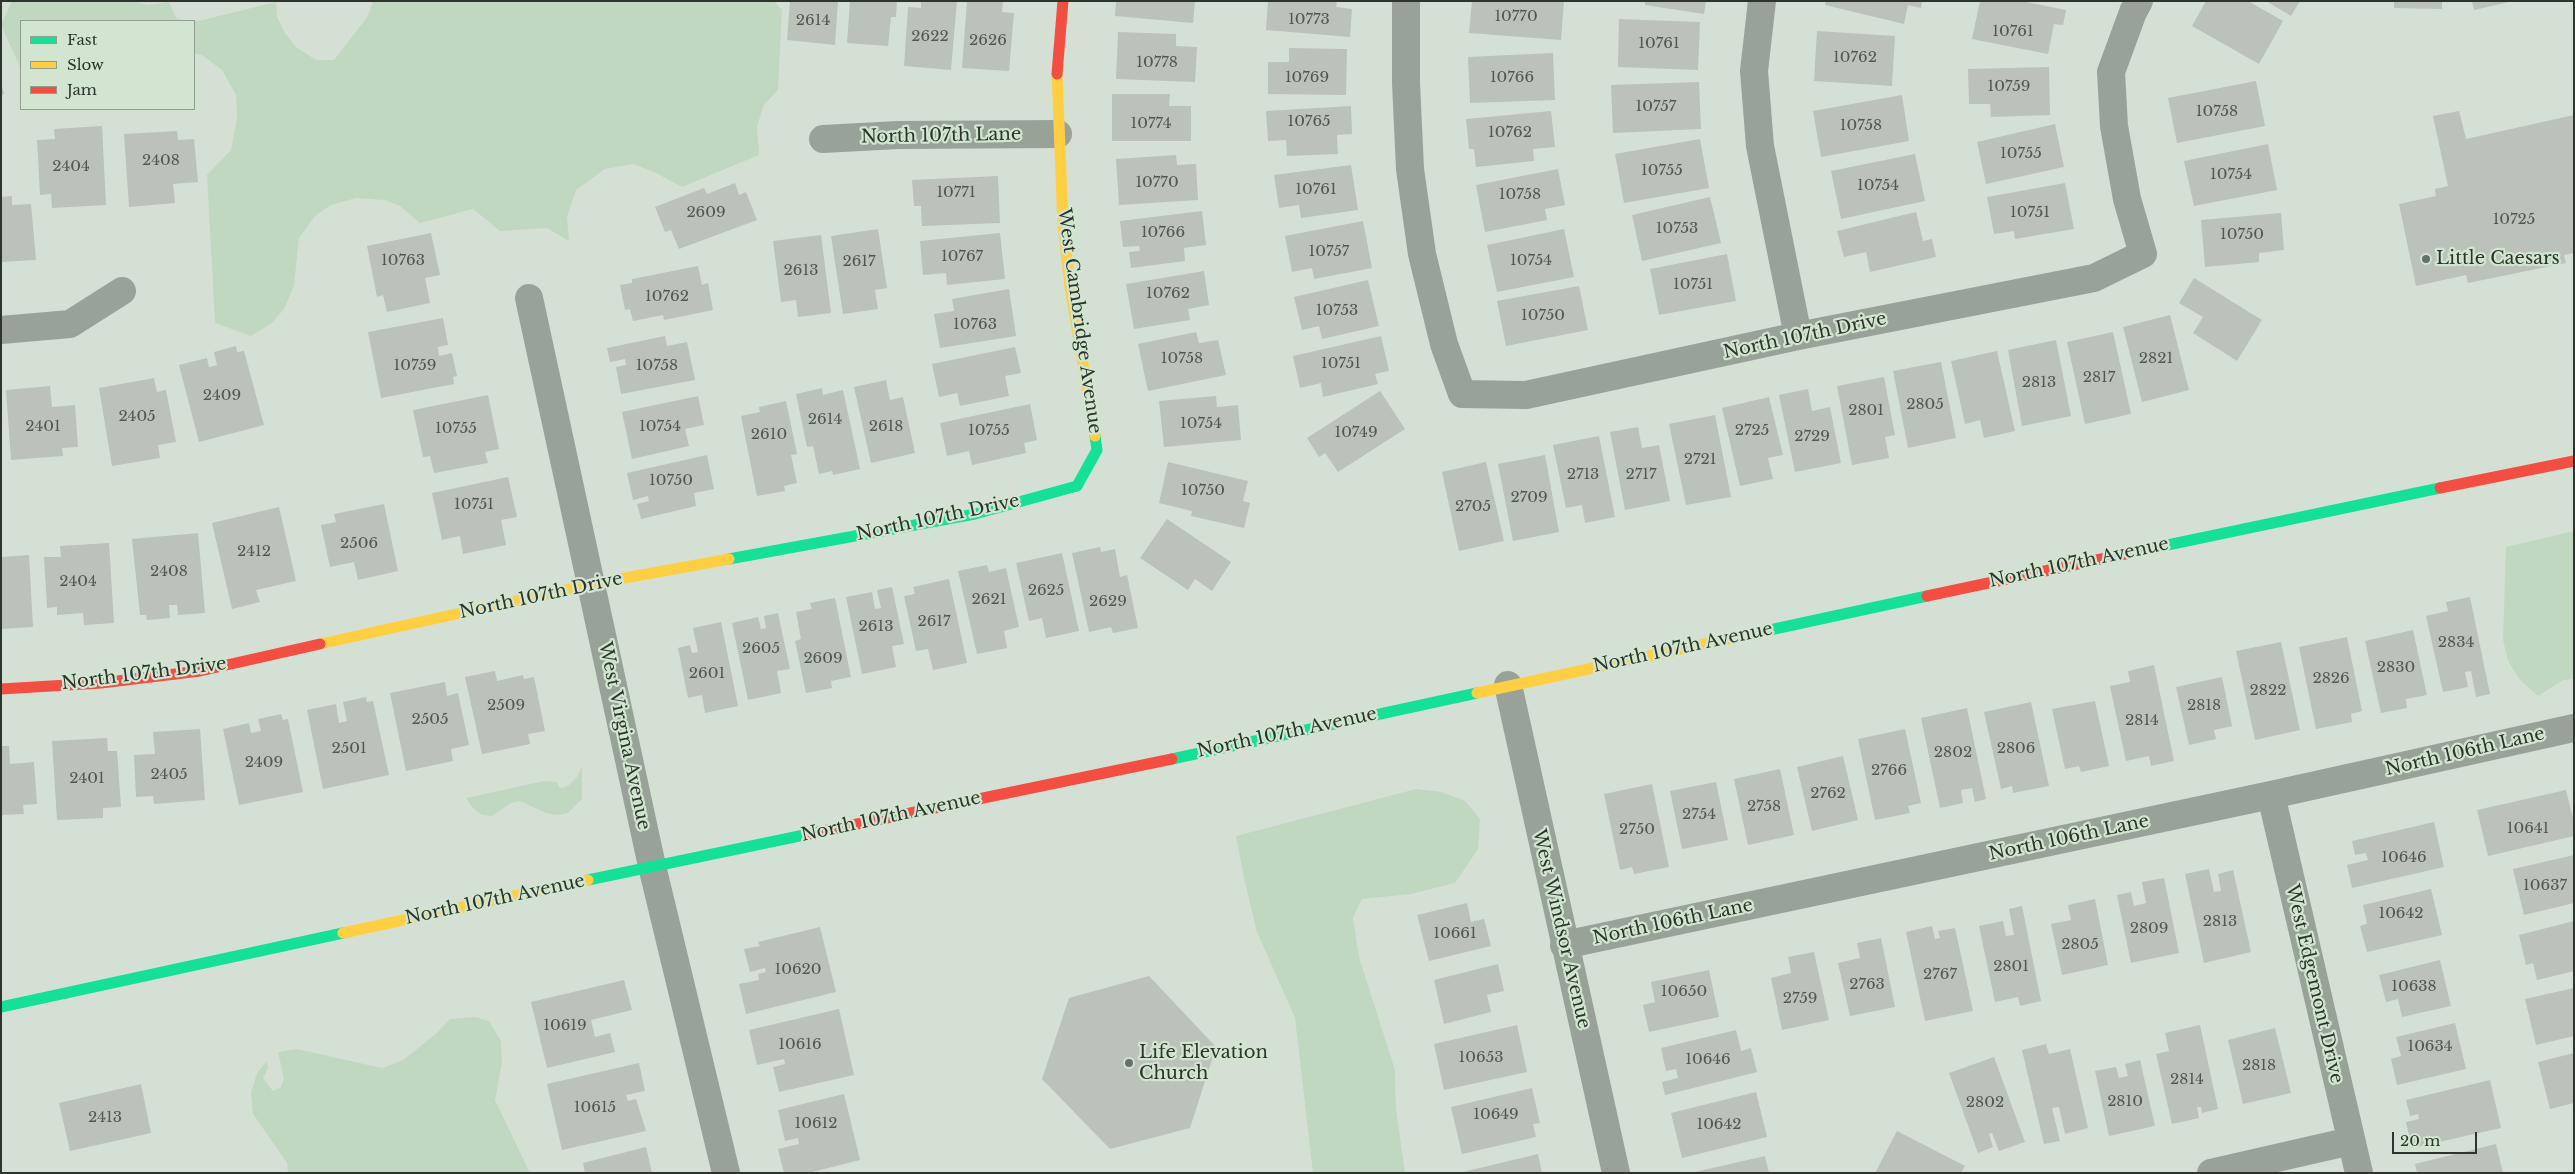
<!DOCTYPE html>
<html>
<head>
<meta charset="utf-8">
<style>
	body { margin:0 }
	#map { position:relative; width:2575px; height:1174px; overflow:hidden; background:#d5e0d5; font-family:"Libre Baskerville",serif }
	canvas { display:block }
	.frame { position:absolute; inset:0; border:2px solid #2c342c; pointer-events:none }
	.legend { position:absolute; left:20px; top:20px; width:175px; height:90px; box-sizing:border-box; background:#d1e5d0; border:1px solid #8f9e8e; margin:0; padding:6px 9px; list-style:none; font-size:15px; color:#2c342c }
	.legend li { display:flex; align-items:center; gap:10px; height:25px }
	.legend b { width:25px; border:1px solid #8f9e8e }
	.scale { position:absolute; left:2392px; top:1132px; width:85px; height:22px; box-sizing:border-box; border:2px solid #2c342c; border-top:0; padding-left:6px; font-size:15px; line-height:18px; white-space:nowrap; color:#2c342c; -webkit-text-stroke:4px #d1e5d0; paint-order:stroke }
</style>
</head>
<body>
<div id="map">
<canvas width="2575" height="1174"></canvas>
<div class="frame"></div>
<ul class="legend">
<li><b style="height:6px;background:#16e098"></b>Fast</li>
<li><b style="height:6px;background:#ffcf43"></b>Slow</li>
<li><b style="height:6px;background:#f24e42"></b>Jam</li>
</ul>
<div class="scale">20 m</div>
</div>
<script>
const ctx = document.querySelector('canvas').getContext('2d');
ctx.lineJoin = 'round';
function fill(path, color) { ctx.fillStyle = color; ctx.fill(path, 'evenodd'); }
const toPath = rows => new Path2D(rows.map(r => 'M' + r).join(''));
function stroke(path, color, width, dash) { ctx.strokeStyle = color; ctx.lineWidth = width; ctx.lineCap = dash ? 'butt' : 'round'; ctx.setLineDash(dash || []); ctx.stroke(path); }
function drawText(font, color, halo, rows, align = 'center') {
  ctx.font = font + ' "Libre Baskerville",serif'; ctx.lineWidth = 4.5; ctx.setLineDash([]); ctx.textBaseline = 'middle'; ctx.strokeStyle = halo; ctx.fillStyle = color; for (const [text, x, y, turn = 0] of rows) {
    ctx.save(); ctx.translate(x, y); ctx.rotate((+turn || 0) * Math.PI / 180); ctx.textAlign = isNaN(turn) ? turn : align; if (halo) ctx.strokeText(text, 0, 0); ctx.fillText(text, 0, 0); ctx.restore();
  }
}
fill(toPath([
	[12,1,132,1,148,5,169,2,176,18,184,21,21,21,21,69,1,25],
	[373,1,774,1,782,10,778,90,764,105,757,126,759,155,682,187,654,172,633,164,605,169,576,190,567,217,569,241,547,228,500,231,473,209,420,223,400,206,384,200,356,198,331,205,315,216,299,238,294,286,284,309,272,323,251,336,215,323,207,175,231,150,237,118,236,95,222,70,202,55,194,54,194,22,276,2,277,17,285,33,296,47,316,60,334,60,368,16],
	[2574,531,2574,679,2563,680,2538,696,2520,680,2508,661,2503,640,2506,547],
	[582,766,582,799,568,813,557,815,546,813,520,801,511,803,492,816,482,815,472,807,466,798,544,781,557,782,559,787,562,788,569,785,577,777],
	[1416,789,1442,792,1465,801,1480,819,1478,849,1455,883,1411,894,1362,899,1353,918,1359,957,1395,1070,1396,1108,1405,1173,1313,1173,1295,1018,1257,932,1244,878,1236,836],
	[475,1017,489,1021,501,1041,502,1063,495,1100,530,1173,288,1173,287,1163,253,1114,251,1093,257,1073,267,1061,268,1068,263,1078,273,1091,280,1088,284,1079,278,1052,297,1049,382,1068,403,1060,437,1033,450,1019]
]), '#c1d8c0');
fill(toPath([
	[790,1,838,1,835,45,787,40],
	[850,1,897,1,896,17,891,17,888,46,847,43],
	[921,1,957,1,951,70,904,66,908,7,921,8],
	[967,1,1003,1,1002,12,1014,13,1009,71,962,68],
	[1116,1,1195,1,1193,23,1115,16],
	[1268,1,1337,1,1336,7,1352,9,1350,37,1266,30],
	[1472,1,1564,1,1561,40,1469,33],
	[1645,1,1706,1,1704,14,1645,5],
	[1826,1,1922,1,1921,8,1908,5,1904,24,1825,5],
	[1980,1,2021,1,2066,10,2063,25,2054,24,2048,54,1972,39],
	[2206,1,2248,1,2283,21,2259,64,2192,26],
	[2266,1,2300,1,2291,16],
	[2394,1,2442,1,2442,9,2394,8],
	[2472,1,2509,1,2509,2,2474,10],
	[1619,19,1700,22,1698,70,1618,67],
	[1817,31,1895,36,1892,86,1814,81],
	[1118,32,1176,34,1176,46,1197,47,1195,82,1116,79],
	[1289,48,1347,49,1346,95,1268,94,1268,62,1289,62],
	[1553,53,1555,100,1470,103,1468,57],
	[2049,67,2050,115,1991,117,1990,104,1969,104,1968,69],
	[2256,81,2265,126,2177,143,2168,98],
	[1,82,4,94,1,95],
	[1699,82,1701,129,1613,133,1611,85],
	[1112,94,1170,94,1169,106,1191,106,1191,141,1112,141],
	[1902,95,1909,141,1821,157,1813,111],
	[1351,106,1352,134,1337,135,1338,154,1287,156,1286,140,1268,141,1266,111],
	[1551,111,1555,147,1533,149,1534,161,1476,167,1474,149,1469,149,1466,119],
	[2459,111,2466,139,2574,115,2574,253,2564,255,2566,263,2468,283,2466,275,2416,286,2399,204,2436,196,2435,189,2448,186,2433,116],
	[2055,124,2064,167,1986,184,1977,142],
	[102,126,106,205,52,208,51,194,40,195,37,140,55,139,54,129],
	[177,131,178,140,194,139,198,182,173,184,175,203,129,207,124,134],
	[1700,139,1709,188,1624,203,1615,154],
	[2268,144,2277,190,2194,206,2184,161],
	[1915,154,1925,201,1841,219,1831,171],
	[1176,155,1177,165,1196,164,1198,200,1119,205,1116,159],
	[1351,165,1358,210,1301,218,1299,205,1279,208,1274,175],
	[1558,169,1565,205,1545,209,1547,220,1485,232,1476,185],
	[998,176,1000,223,922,226,921,206,914,206,912,180],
	[735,183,739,195,746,192,757,220,679,249,671,230,665,232,655,207,704,188,707,194],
	[2065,183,2074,229,2015,239,2014,231,1994,234,1987,197],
	[12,196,12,205,31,204,36,260,1,262,1,197],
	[1710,197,1721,243,1642,261,1632,215],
	[1202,211,1206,245,1184,248,1185,261,1131,268,1129,252,1140,251,1139,246,1123,247,1120,221],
	[1916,212,1923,241,1932,239,1936,257,1870,272,1866,252,1844,257,1837,231],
	[2281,213,2284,250,2259,253,2259,262,2205,267,2201,220],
	[1363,221,1372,268,1314,279,1312,268,1292,272,1285,236],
	[878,229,887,288,875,290,878,309,843,314,831,236],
	[1564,229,1574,277,1497,292,1487,245],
	[431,233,440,275,425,278,430,303,387,312,383,295,377,297,367,246],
	[1000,233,1005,279,947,285,946,273,923,275,920,241],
	[821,235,831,313,798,317,796,300,781,302,773,241],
	[1727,254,1736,301,1659,315,1650,269],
	[698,266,702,285,708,283,713,310,664,320,663,315,633,321,630,309,625,310,620,285,632,283,632,279],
	[1204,271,1209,305,1188,309,1190,320,1134,329,1126,284],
	[2194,278,2262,320,2237,361,2193,333,2203,317,2179,303],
	[1368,280,1379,326,1322,339,1319,326,1302,330,1294,297],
	[1579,286,1588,330,1506,346,1497,301],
	[1009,289,1016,336,940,348,934,314,954,311,952,299],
	[2170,315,2189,390,2142,402,2123,327],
	[443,318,448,345,438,347,439,356,452,353,457,376,453,377,454,384,381,398,368,332],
	[1196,332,1199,343,1218,340,1226,375,1148,391,1138,344],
	[2113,332,2131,414,2085,424,2067,342],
	[665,336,667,346,687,342,695,380,621,394,616,367,626,365,625,359,610,362,607,348],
	[1381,336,1389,371,1375,374,1378,384,1323,397,1321,383,1300,388,1293,356],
	[2056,340,2071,416,2022,426,2008,350],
	[236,346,237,352,244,351,264,425,199,442,179,365,207,358,209,367,217,365,214,352],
	[1015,347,1021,373,1005,376,1009,396,960,406,957,393,939,397,932,364],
	[1997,351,2015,431,1984,438,1980,420,1965,424,1951,361],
	[1941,362,1956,438,1908,448,1893,371],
	[1884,377,1895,435,1885,437,1889,458,1852,465,1837,386],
	[154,378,157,392,166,390,176,442,158,445,160,458,112,466,99,388],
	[886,380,890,400,903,397,915,453,871,463,854,387],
	[50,386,52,407,75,405,78,447,62,448,63,456,11,460,6,390],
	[822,388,823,395,843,390,860,469,833,475,832,471,819,474,813,446,807,447,796,394],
	[1808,389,1812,411,1830,407,1841,463,1795,472,1779,395],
	[1380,391,1405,429,1338,472,1325,453,1319,457,1307,438],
	[488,395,499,449,485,452,488,463,434,473,430,456,423,457,413,410],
	[698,396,704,425,685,429,689,446,632,459,622,412],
	[1216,396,1217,407,1238,405,1241,440,1164,447,1159,401],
	[1769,397,1783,455,1768,458,1773,479,1740,486,1722,408],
	[786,401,797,454,791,455,797,483,784,486,785,491,757,496,741,416,760,412,759,407],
	[1030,404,1037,440,1024,443,1026,453,972,465,969,451,947,456,940,423],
	[1715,415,1731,497,1686,505,1669,424],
	[1638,427,1642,448,1659,445,1670,501,1625,510,1610,432],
	[1599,436,1615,517,1585,523,1582,505,1566,508,1553,445],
	[707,455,714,489,694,493,696,506,641,519,637,504,649,501,648,496,633,500,627,473],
	[1545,455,1559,532,1513,541,1498,464],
	[1168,462,1248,481,1243,501,1250,503,1244,528,1191,516,1192,511,1159,503],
	[1486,462,1504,541,1459,551,1442,472],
	[508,477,517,517,501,520,506,545,463,554,460,536,442,540,432,493],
	[384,504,398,571,358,580,354,562,330,567,321,525,336,522,334,514],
	[279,507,296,581,256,590,260,602,232,609,212,523],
	[1167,519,1231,562,1212,591,1195,579,1188,590,1140,558],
	[198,533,205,613,178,615,177,605,169,605,170,618,147,620,146,615,140,615,132,539],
	[109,543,114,623,84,625,83,613,57,615,57,607,47,608,44,557,61,557,60,546],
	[1100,547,1101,552,1115,549,1120,577,1127,575,1138,628,1113,633,1111,627,1089,632,1072,553],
	[1062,553,1079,631,1046,638,1042,618,1029,621,1016,563],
	[29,555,33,627,1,629,1,557],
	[987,565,989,572,1006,568,1019,627,1004,631,1007,648,977,654,958,571],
	[949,579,967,663,933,670,928,649,916,651,904,596,915,594,913,587],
	[892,587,904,644,892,646,896,667,862,674,846,597,872,592,875,609,881,608,877,590],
	[2470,597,2490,694,2476,697,2471,671,2465,672,2468,687,2443,692,2426,616,2448,611,2446,602],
	[835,598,851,677,831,681,832,688,806,693,795,641,801,639,796,612,812,609,810,603],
	[778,613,790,669,777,671,781,693,748,700,732,623,758,617,761,629,766,628,764,616],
	[721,622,738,706,705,713,702,695,688,698,678,648,690,645,692,653,698,652,693,628],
	[2413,630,2427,695,2406,699,2407,708,2381,713,2365,641],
	[2347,637,2362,711,2351,714,2352,722,2316,729,2299,647],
	[2281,642,2300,730,2255,740,2236,651],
	[2154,665,2174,761,2151,766,2149,756,2126,761,2110,686,2130,682,2128,671],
	[495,671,497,681,523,675,524,679,534,677,545,731,528,734,530,744,482,754,465,677],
	[2222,677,2232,726,2214,730,2216,739,2189,745,2176,687],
	[445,682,447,696,458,693,469,745,451,749,453,761,406,771,390,693],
	[366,697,367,702,373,701,389,775,323,789,307,710,336,704,339,723,347,721,343,702],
	[2095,701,2109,766,2081,772,2079,766,2065,769,2052,709],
	[2031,702,2049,786,2013,793,2012,786,2001,789,1984,712],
	[1967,708,1986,799,1975,802,1972,788,1961,790,1963,803,1940,808,1921,718],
	[281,714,283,720,288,719,303,792,239,805,223,729,249,723,251,733,261,731,258,719],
	[200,729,205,800,154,804,153,796,136,797,134,755,155,754,153,732],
	[1905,729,1921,803,1908,806,1910,813,1875,820,1858,739],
	[107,738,108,751,117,751,121,807,103,808,103,818,57,820,52,741],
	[1,746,9,746,10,764,34,762,37,804,23,805,24,814,1,815],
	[1843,756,1858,820,1812,831,1797,767],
	[1780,769,1794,835,1748,845,1734,779],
	[1716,782,1728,840,1682,849,1670,791],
	[1652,784,1669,867,1634,874,1632,867,1620,870,1604,794],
	[2566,790,2574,822,2574,836,2488,856,2477,810],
	[2434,822,2444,867,2352,888,2347,865,2368,860,2366,853,2355,855,2352,841],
	[2574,855,2574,903,2524,915,2513,869],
	[2209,869,2214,892,2221,891,2218,874,2233,870,2251,952,2204,963,2185,874],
	[2164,878,2179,953,2131,963,2117,895,2131,892,2134,906,2146,903,2142,882],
	[2431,889,2442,935,2367,952,2360,926,2367,924,2363,905],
	[2095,899,2108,965,2062,975,2051,924,2071,920,2068,905],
	[1467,903,1471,922,1484,919,1491,946,1429,961,1417,915],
	[2022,906,2041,1001,2020,1006,2018,997,1995,1002,1979,926,2003,921,2006,936,2014,935,2009,909],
	[2574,921,2574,971,2537,980,2533,963,2526,965,2519,935],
	[1932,926,1935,939,1940,938,1938,931,1955,928,1973,1011,1925,1021,1906,932],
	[820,927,836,992,746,1014,739,984,759,980,758,974,766,972,765,968,750,972,744,949,760,946,758,942],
	[1881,938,1895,1007,1850,1016,1838,963,1860,958,1857,943],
	[1814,952,1829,1020,1782,1030,1771,978,1791,973,1788,957],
	[2440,960,2451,1006,2402,1017,2398,999,2386,1002,2379,975],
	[1498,964,1504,991,1487,995,1491,1012,1444,1024,1434,980],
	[1709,970,1719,1017,1649,1032,1643,1005,1655,1002,1651,982],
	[1149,976,1216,1047,1190,1128,1110,1149,1042,1079,1069,998],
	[624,980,632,1010,591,1020,595,1037,610,1033,615,1052,547,1068,531,1002],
	[2574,988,2574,1036,2536,1045,2525,999],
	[839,1009,854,1075,779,1092,773,1067,785,1064,784,1059,757,1065,749,1030],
	[2455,1023,2466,1069,2397,1085,2391,1059,2401,1056,2396,1037],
	[1517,1025,1527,1072,1444,1090,1434,1044],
	[2200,1025,2218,1109,2202,1113,2201,1107,2197,1107,2199,1118,2172,1124,2156,1054,2169,1051,2165,1033],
	[2275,1028,2291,1093,2243,1104,2228,1040],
	[1736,1030,1741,1051,1751,1048,1757,1072,1665,1095,1662,1082,1678,1078,1676,1069,1666,1071,1661,1048],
	[2046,1044,2049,1054,2070,1049,2088,1128,2065,1134,2059,1107,2052,1108,2060,1141,2044,1144,2022,1050],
	[2574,1053,2574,1103,2550,1109,2538,1062],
	[1994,1057,2025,1142,1999,1151,1992,1133,1989,1134,1993,1147,1978,1153,1949,1073],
	[2140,1060,2155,1126,2109,1136,2095,1071,2116,1067,2119,1078,2128,1076,2125,1064],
	[639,1063,645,1091,626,1095,628,1101,636,1099,646,1131,562,1150,547,1084],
	[2490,1080,2501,1128,2412,1148,2406,1122,2419,1119,2418,1114,2410,1116,2406,1100],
	[141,1084,151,1133,70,1151,59,1103],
	[1532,1088,1540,1123,1533,1124,1536,1137,1462,1154,1451,1107],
	[1756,1092,1767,1137,1682,1158,1671,1113],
	[844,1094,860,1160,808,1173,784,1173,778,1149,799,1144,798,1138,785,1141,778,1110],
	[1897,1131,1965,1166,1961,1173,1875,1173],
	[2496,1144,2503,1173,2417,1173,2415,1164],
	[646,1147,652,1173,585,1173,583,1163],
	[1538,1154,1542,1173,1463,1173,1463,1172],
	[1765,1156,1769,1173,1695,1173,1695,1172]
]), '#bac2ba');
stroke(toPath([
	[1406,1,1406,83,1410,169,1422,254,1444,344,1462,394,1526,395,1798,336,2094,278,2143,254,2127,199,2114,126,2111,72,2133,12,2139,1],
	[1762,1,1754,71,1760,146,1798,336],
	[823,139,898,135,1058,134],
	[529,298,652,866,726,1173],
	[1,330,70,324,122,291],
	[1508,685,1616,1173],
	[2271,795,2359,1173],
	[1564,945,2271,795,2574,728],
	[2211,1173,2351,1141]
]), '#99a299', 28);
stroke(toPath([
	[2158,547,2440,488],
	[729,559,975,514,1077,486,1097,450,1095,436],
	[1742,636,1927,596],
	[1172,759,1477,693],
	[588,880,809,834],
	[1,1007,343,933]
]), '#16e098', 11);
stroke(toPath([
	[1057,74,1063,225,1070,287,1095,436],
	[320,644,592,584,729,559],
	[1477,693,1742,636],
	[343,933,588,880]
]), '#ffcf43', 11);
stroke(toPath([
	[1057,74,1063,1],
	[2440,488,2574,461],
	[1927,596,2158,547],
	[1,689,101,683,200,671,320,644],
	[809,834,1172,759]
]), '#f24e42', 11);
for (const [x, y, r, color] of [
	[2426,259,5,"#677067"],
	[1129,1063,5,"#677067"]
]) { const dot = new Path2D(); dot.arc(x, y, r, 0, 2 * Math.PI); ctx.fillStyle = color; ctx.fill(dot); stroke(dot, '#d1e5d0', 2); }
drawText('15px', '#505850', null, [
	["10770",1516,17],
	["10773",1309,20],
	["2614",813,21],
	["10761",2013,32],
	["2622",930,37],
	["2626",988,41],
	["10761",1659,44],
	["10762",1855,58],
	["10778",1157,63],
	["10769",1307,78],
	["10766",1512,78],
	["10759",2009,87],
	["10757",1656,107],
	["10758",2217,112],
	["10765",1309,122],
	["10774",1151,124],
	["10758",1861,126],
	["10762",1510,133],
	["10755",2021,154],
	["2408",161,161],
	["2404",71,167],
	["10755",1662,171],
	["10754",2231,175],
	["10770",1157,183],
	["10754",1878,186],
	["10761",1316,190],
	["10771",956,193],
	["10758",1520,195],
	["2609",706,213],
	["10751",2030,213],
	["10725",2514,220],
	["10753",1677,229],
	["10766",1163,233],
	["10750",2242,235],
	["10757",1329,252],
	["10767",962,257],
	["10763",403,261],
	["10754",1531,261],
	["2617",859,262],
	["2613",801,271],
	["10751",1693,285],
	["10762",1168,294],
	["10762",667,297],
	["10753",1337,311],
	["10750",1543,316],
	["10763",975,325],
	["10758",1182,359],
	["2821",2156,359],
	["10751",1341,364],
	["10759",415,366],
	["10758",657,366],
	["2817",2099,378],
	["2813",2039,383],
	["2409",222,396],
	["2805",1925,405],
	["2801",1866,411],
	["2405",137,417],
	["2614",825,420],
	["10754",1201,424],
	["2401",43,427],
	["10754",660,427],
	["2618",886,427],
	["10755",456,429],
	["10755",989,431],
	["2725",1752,431],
	["10749",1356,433],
	["2610",769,435],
	["2729",1812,437],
	["2721",1700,460],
	["2713",1583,475],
	["2717",1641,475],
	["10750",671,481],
	["10750",1203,491],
	["2709",1529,498],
	["10751",474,505],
	["2705",1473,507],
	["2506",359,544],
	["2412",254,552],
	["2408",169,572],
	["2404",78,582],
	["2625",1046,591],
	["2621",989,600],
	["2629",1108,602],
	["2617",934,622],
	["2613",876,627],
	["2834",2456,643],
	["2605",761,649],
	["2609",823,659],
	["2830",2396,668],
	["2601",707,674],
	["2826",2331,679],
	["2822",2268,691],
	["2509",506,706],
	["2818",2204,706],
	["2505",430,720],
	["2814",2142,721],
	["2501",349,749],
	["2806",2016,749],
	["2802",1953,753],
	["2409",264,763],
	["2766",1889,771],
	["2405",169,775],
	["2401",87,779],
	["2762",1828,794],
	["2758",1764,807],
	["2754",1699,815],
	["10641",2528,829],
	["2750",1637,830],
	["10646",2404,858],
	["10637",2545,886],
	["10642",2401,914],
	["2813",2220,922],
	["2809",2149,929],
	["10661",1455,934],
	["2805",2080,945],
	["2801",2011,967],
	["10620",798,970],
	["2767",1940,975],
	["2763",1867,985],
	["10638",2414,987],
	["10650",1684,992],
	["2759",1800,999],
	["10619",565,1026],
	["10616",800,1045],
	["10634",2430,1047],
	["10653",1481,1058],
	["10646",1708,1060],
	["2818",2259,1066],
	["2814",2187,1080],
	["2810",2125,1102],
	["2802",1985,1103],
	["10615",595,1108],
	["10649",1496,1115],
	["2413",105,1118],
	["10612",816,1124],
	["10642",1719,1125]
]);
drawText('18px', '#2c342c', '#d1e5d0', [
	["North 107th Lane",941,136,-1],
	["West Cambridge Avenue",1079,321,82],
	["North 107th Drive",1805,336,-12],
	["North 107th Drive",938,518,-12],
	["North 107th Avenue",2079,563,-12],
	["North 107th Drive",541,596,-12],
	["North 107th Avenue",1683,648,-12],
	["North 107th Drive",144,674,-7],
	["North 107th Avenue",1287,733,-12],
	["West Virgina Avenue",624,736,78],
	["North 106th Lane",2465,752,-13],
	["North 107th Avenue",891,817,-12],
	["North 106th Lane",2069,838,-12],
	["North 107th Avenue",495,900,-12],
	["North 106th Lane",1673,922,-12],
	["West Windsor Avenue",1561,929,77],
	["West Edgemont Drive",2314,984,77]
]);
drawText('18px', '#2c342c', '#d1e5d0', [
	["Little Caesars",2436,259],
	["Life Elevation",1139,1053],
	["Church",1139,1074]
], 'left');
</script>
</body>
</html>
